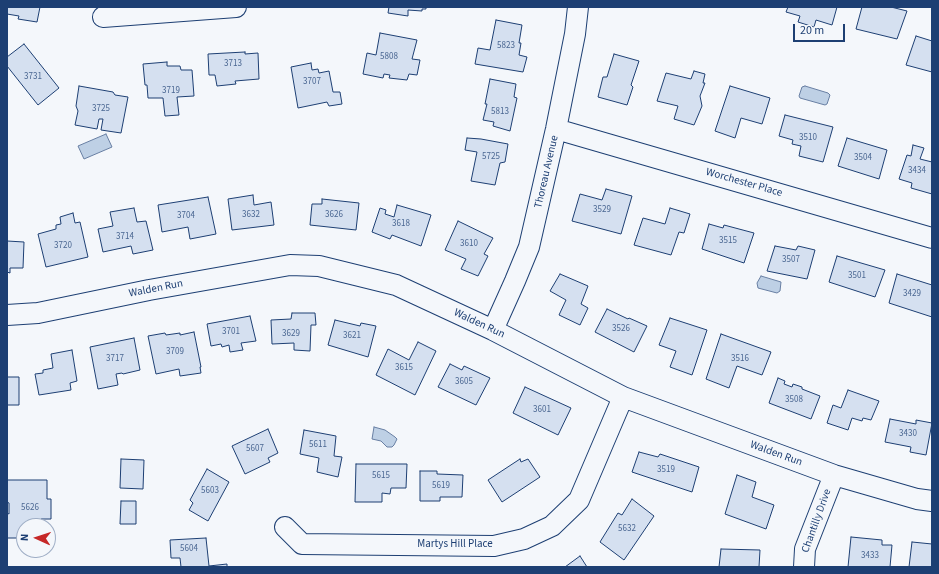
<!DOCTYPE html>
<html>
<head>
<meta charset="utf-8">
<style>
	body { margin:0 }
	#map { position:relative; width:939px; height:574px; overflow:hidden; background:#f4f7fb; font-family:"Source Sans 3",sans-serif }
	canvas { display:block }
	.frame { position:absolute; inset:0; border:8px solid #1d3f73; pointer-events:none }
	.north { position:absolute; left:16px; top:518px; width:40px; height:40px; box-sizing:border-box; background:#f4f7fb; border:1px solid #9eadc5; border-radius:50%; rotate:273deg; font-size:11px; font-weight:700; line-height:16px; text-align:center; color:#1d3f73 }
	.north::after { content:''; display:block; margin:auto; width:14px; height:18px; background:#c62828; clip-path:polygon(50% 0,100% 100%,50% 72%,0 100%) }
	.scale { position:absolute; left:793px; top:24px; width:52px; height:18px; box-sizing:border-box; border:2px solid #1d3f73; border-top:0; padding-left:5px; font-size:12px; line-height:14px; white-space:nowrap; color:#1d3f73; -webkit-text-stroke:3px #f4f7fb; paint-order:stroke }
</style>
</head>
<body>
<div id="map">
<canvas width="939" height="574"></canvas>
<div class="frame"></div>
<div class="north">N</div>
<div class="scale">20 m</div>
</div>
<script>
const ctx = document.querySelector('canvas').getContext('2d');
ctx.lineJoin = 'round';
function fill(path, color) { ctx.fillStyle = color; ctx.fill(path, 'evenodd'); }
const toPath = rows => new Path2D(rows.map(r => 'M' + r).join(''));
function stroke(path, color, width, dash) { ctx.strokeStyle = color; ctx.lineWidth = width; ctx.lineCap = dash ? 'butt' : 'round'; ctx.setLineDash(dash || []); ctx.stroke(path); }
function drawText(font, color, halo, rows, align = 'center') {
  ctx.font = font + ' "Source Sans 3",sans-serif'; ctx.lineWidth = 3; ctx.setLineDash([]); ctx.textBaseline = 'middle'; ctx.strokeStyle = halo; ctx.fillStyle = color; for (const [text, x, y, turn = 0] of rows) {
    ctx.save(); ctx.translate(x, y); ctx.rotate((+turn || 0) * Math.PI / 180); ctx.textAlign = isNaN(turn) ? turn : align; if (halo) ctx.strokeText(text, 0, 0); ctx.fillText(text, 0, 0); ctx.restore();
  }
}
const water = toPath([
	[805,86,828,93,830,95,827,104,825,105,800,98,799,96,802,87,805,86],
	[106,134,112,147,84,159,78,146,106,134],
	[761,276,781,282,780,291,777,293,758,288,757,283,761,276],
	[374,427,385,430,395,437,397,439,394,445,392,447,387,447,381,441,372,439,374,427]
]);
fill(water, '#bed0e5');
stroke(water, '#687fa3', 1);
const building = toPath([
	[7,7,40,7,37,22,18,19,19,16,7,14,7,7],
	[389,7,426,7,426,9,422,9,422,11,408,10,408,16,388,13,389,7],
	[788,7,837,7,832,25,816,20,814,27,798,22,800,16,786,12,788,7],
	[862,7,891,7,907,11,897,39,856,29,862,7],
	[496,20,522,25,519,43,521,43,519,55,527,57,523,72,475,64,478,48,490,50,496,20],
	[380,33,417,40,412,59,420,60,417,75,409,74,407,80,389,78,390,75,384,74,383,78,363,74,367,53,376,55,380,33],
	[916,36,932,41,932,72,906,65,916,36],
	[24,44,59,88,38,105,7,66,7,57,24,44],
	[245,52,245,54,258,53,259,79,235,81,236,84,217,86,215,75,209,75,208,54,245,52],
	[614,54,639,61,631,85,633,87,627,105,598,97,603,77,607,77,614,54],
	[167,62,167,66,180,66,181,70,192,70,194,96,177,97,179,115,165,116,163,98,148,98,147,85,145,85,143,64,167,62],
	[311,63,312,70,318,69,319,73,329,71,333,92,340,92,342,104,329,106,327,102,298,108,291,67,311,63],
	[694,71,705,74,703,83,705,83,700,96,702,106,694,125,674,119,678,106,657,101,666,73,691,79,694,71],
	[490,79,516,84,514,97,517,98,510,131,493,126,494,122,483,120,487,104,485,104,490,79],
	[79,86,113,92,115,95,128,97,121,133,101,130,103,119,99,119,97,129,75,125,78,111,76,106,79,86],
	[730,86,770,98,762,124,741,118,735,138,715,131,730,86],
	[785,115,833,127,823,162,799,156,801,146,792,144,793,140,779,136,785,115],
	[467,138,481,139,508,144,505,162,500,163,495,185,471,181,477,152,465,150,467,138],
	[847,138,887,150,879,179,838,166,847,138],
	[913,145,924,148,920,159,932,162,932,194,911,188,912,183,899,179,907,155,911,156,913,145],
	[606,189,632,196,621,234,572,221,580,194,602,200,606,189],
	[253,195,254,205,271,202,274,225,232,230,228,199,253,195],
	[208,197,216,234,190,239,188,227,162,232,158,205,208,197],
	[322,199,359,203,356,230,310,225,312,204,322,204,322,199],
	[397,205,431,215,421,246,392,235,390,239,372,232,380,208,386,210,385,214,394,217,397,205],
	[134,208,137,222,146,221,153,250,133,254,131,246,103,252,98,229,113,226,110,212,134,208],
	[670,208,690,214,684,233,679,232,671,255,634,245,643,218,665,224,670,208],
	[73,213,75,223,80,222,88,257,46,267,38,234,56,229,56,225,61,224,60,217,73,213],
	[458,221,493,238,484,254,488,256,478,276,461,269,466,259,445,250,458,221],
	[709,224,723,228,724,225,754,233,744,263,702,249,709,224],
	[7,241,24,242,23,268,10,268,10,273,7,272,7,241],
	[775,246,796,250,798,246,815,250,807,279,767,271,775,246],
	[837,256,885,270,875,297,829,282,837,256],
	[560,274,588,286,581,304,588,308,580,325,559,315,566,300,550,291,560,274],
	[897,274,932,285,932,317,889,303,897,274],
	[607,309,628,319,629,318,647,326,634,352,595,332,607,309],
	[292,313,315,313,316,325,311,325,310,351,294,350,294,343,272,344,271,320,291,319,292,313],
	[250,316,256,341,241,343,243,350,230,352,229,345,222,347,221,344,211,346,207,324,250,316],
	[670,318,707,330,692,375,670,367,676,351,659,345,670,318],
	[335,320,360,326,361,323,376,326,368,357,328,345,335,320],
	[194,332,201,367,200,367,201,373,180,376,179,369,156,374,148,336,165,333,166,335,180,333,180,335,194,332],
	[721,334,771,352,762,375,737,366,729,388,706,379,721,334],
	[134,338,140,370,123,374,122,373,116,374,118,385,98,389,90,347,134,338],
	[418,342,436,351,415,395,376,375,388,349,409,360,418,342],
	[72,350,77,381,70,383,71,390,39,395,35,374,43,373,43,370,53,368,51,354,72,350],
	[450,364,462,370,464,366,490,378,476,405,438,387,450,364],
	[7,377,19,377,19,405,7,405,7,377],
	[778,378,785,381,784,384,792,387,793,384,802,387,802,389,820,396,811,419,769,403,778,378],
	[525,387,571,408,558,435,513,413,525,387],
	[848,390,879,401,871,420,863,418,862,421,852,418,848,430,827,423,833,405,841,408,848,390],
	[890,419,916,424,916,420,932,423,926,455,910,452,911,447,885,442,890,419],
	[268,429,278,453,268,458,270,462,245,474,232,446,268,429],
	[304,430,336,436,334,456,342,457,338,477,317,472,319,458,300,454,304,430],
	[639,452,658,457,660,454,699,467,692,492,632,472,639,452],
	[121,459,144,460,143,489,120,488,121,459],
	[520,459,521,462,528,459,540,477,502,502,488,480,520,459],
	[356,464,407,464,406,488,391,488,390,494,382,493,382,502,355,502,356,464],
	[207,469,229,482,208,521,189,510,193,503,190,500,207,469],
	[420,471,437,471,437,474,463,475,462,497,440,497,440,501,420,501,420,471],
	[737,475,756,482,752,497,774,505,766,529,725,514,737,475],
	[7,480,47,480,47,499,51,499,51,519,41,519,41,526,24,526,24,538,7,538,7,513,9,514,9,503,7,502,7,480],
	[632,499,654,516,624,560,600,542,618,513,622,515,632,499],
	[121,501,136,501,136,524,120,524,121,501],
	[851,537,882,540,882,545,892,545,890,567,848,567,851,537],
	[206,538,209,566,227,564,227,567,181,567,180,558,171,558,170,540,206,538],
	[912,542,932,544,932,567,909,567,912,542],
	[721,549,760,550,759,567,719,567,721,549],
	[580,556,587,567,565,567,580,556]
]);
fill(building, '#d5e0f0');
stroke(building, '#1d3f73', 1);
const minor = toPath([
	[103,17,236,7],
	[556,129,932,238],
	[7,315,38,313,149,290,290,265,319,266,396,285,493,330,623,397,834,475,917,499,932,501],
	[493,330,515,281,529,247,556,129,575,34,578,7],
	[285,527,302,544,494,546,524,539,552,526,579,500,623,397],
	[804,567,805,549,834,475]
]);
stroke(minor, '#1d3f73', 22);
stroke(minor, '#f4f7fb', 20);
drawText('9px', '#4b6792', null, [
	["5823",506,46],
	["5808",389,57],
	["3713",233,64],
	["3731",33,77],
	["3707",312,82],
	["3719",171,91],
	["3725",101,109],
	["5813",500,112],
	["3510",808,138],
	["5725",491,157],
	["3504",863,158],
	["3434",917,171],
	["3529",602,210],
	["3632",251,215],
	["3626",334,215],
	["3704",186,216],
	["3618",401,224],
	["3714",125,237],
	["3515",728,241],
	["3610",469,244],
	["3720",63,246],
	["3507",791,260],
	["3501",857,276],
	["3429",912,294],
	["3526",621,329],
	["3701",231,332],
	["3629",291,334],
	["3621",352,336],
	["3709",175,352],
	["3717",115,359],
	["3516",740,359],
	["3615",404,368],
	["3605",464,382],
	["3508",794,400],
	["3601",542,410],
	["3430",908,434],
	["5611",318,445],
	["5607",255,449],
	["3519",666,470],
	["5615",381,476],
	["5619",441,486],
	["5603",210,491],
	["5626",30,508],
	["5632",627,529],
	["5604",189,549],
	["3433",870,556]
]);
drawText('11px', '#1d3f73', '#f4f7fb', [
	["Thoreau Avenue",547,172,-77],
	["Worchester Place",744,183,16],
	["Walden Run",156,289,-11],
	["Walden Run",479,324,25],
	["Walden Run",776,454,20],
	["Chantilly Drive",817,521,-70],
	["Martys Hill Place",455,545]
]);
</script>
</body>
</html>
